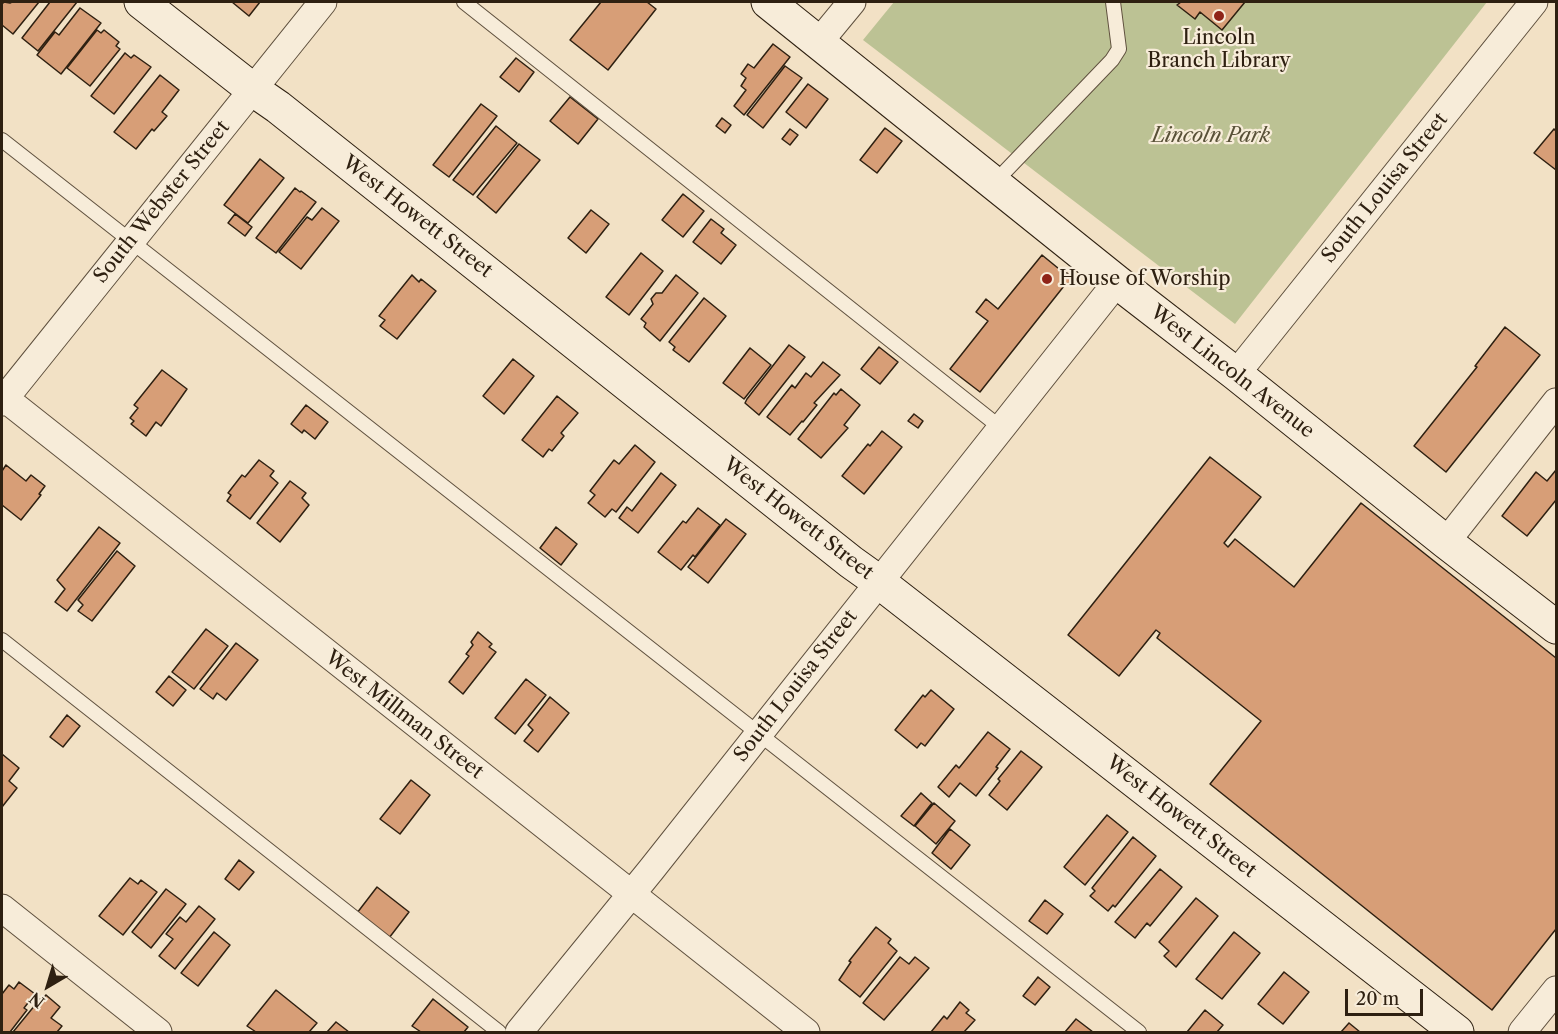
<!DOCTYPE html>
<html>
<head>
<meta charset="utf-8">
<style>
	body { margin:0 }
	#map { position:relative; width:1558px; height:1034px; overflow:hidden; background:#f2e1c5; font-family:"Libre Caslon Text",serif }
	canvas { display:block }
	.frame { position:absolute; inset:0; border:3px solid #2e2011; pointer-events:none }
	.north { position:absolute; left:18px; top:956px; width:60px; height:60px; -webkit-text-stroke:4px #f7ecd9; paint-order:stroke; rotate:218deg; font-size:16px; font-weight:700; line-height:24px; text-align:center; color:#2e2011 }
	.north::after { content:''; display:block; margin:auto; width:21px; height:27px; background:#2e2011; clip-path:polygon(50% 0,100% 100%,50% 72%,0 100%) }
	.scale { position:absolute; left:1345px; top:989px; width:78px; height:27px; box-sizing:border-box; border:3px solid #2e2011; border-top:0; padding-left:8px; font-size:18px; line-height:21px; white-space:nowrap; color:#2e2011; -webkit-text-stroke:4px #f7ecd9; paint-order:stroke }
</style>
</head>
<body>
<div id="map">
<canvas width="1558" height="1034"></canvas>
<div class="frame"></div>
<div class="north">N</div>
<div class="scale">20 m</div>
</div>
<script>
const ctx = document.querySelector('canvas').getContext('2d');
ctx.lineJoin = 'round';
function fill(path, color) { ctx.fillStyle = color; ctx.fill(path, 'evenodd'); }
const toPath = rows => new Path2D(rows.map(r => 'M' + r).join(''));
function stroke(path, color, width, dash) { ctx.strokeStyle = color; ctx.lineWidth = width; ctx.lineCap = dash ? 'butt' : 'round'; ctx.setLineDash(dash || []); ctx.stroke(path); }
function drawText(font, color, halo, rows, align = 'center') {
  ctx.font = font + ' "Libre Caslon Text",serif'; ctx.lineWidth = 4.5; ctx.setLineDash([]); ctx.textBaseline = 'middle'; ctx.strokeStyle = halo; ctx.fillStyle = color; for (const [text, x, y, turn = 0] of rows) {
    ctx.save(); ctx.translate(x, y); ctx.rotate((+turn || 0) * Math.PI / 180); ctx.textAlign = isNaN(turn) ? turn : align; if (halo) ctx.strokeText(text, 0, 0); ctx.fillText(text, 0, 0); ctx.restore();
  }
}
fill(toPath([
	[894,2,1487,2,1235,324,863,40]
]), '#bcc294');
const building = toPath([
	[4,2,10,3,12,2,39,2,13,34,2,25,2,4,4,2],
	[50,2,77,2,38,51,22,38,50,2],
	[232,2,260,2,249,16,232,2],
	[601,2,647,2,656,9,608,70,570,40,601,2],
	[1181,2,1245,2,1222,30,1200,12,1195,19,1177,5,1181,2],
	[80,8,101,23,61,74,37,55,55,32,59,35,80,8],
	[97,30,101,33,104,30,119,42,116,46,120,49,90,86,67,68,97,30],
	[773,44,790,57,744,115,734,106,746,90,741,86,746,78,741,74,748,64,754,68,773,44],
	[125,53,131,58,134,55,151,67,114,114,91,96,125,53],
	[516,58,534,72,519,92,500,77,516,58],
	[785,66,802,78,763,128,747,115,785,66],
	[160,75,179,90,162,112,167,116,154,131,152,129,136,149,114,132,160,75],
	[808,84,828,99,806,128,786,112,808,84],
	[570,97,598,119,578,144,550,121,570,97],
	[481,104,497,116,449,177,433,165,481,104],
	[722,118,731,125,725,133,716,126,722,118],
	[496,126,517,143,473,195,453,180,496,126],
	[885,128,902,141,877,173,860,160,885,128],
	[790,129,798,135,790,145,782,139,790,129],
	[1554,129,1556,131,1556,170,1534,153,1554,129],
	[519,144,540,160,496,213,477,197,519,144],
	[260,159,284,178,248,223,224,205,260,159],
	[295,188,300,192,301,191,316,202,276,253,256,238,295,188],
	[683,194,704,211,683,237,662,220,683,194],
	[322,208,339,221,301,269,279,252,307,217,312,220,322,208],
	[591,210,609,224,586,253,568,238,591,210],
	[235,214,252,227,245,236,228,223,235,214],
	[711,219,724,229,721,233,736,245,721,264,693,242,711,219],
	[641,253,663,271,629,315,606,297,641,253],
	[1042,255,1064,273,1067,273,1071,277,1071,282,1064,286,980,392,950,369,988,321,976,312,986,299,998,309,1042,255],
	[412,275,419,282,421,279,436,291,397,339,380,326,385,320,379,316,412,275],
	[676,275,698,293,660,341,644,327,646,323,641,319,653,304,651,299,656,293,662,293,676,275],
	[704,298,726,316,689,362,673,350,675,347,669,342,704,298],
	[1505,327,1540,355,1446,472,1414,446,1477,367,1475,366,1505,327],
	[789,345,805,357,759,415,745,403,747,399,789,345],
	[879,347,898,362,880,384,861,369,879,347],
	[750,348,771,365,744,399,723,383,750,348],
	[513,359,534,376,504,414,483,396,513,359],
	[823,362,840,375,814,403,817,405,803,422,802,421,790,435,767,417,792,385,795,388,806,373,811,377,823,362],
	[162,370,187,389,161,426,156,422,146,436,131,424,134,421,130,418,138,408,134,405,162,370],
	[841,389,860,405,844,425,848,428,821,458,798,439,834,393,836,395,841,389],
	[557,396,578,413,561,433,564,436,552,451,549,449,543,457,522,440,557,396],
	[306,405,328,422,315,439,304,430,302,433,291,424,306,405],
	[914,414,923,421,918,428,908,421,914,414],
	[882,431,902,447,864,494,842,476,868,444,870,446,882,431],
	[635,445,655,462,616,512,612,509,605,517,588,503,595,495,590,491,614,460,619,464,635,445],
	[1210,457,1261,497,1224,543,1228,547,1235,539,1294,587,1361,503,1556,658,1556,929,1492,1010,1210,784,1261,721,1157,638,1160,633,1156,630,1119,676,1068,635,1210,457],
	[259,460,274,471,270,476,278,483,250,519,227,501,231,495,228,493,242,475,245,477,259,460],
	[6,465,26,481,31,475,45,486,39,494,41,495,21,520,2,505,2,471,6,465],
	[1556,470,1556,500,1527,536,1502,516,1536,472,1547,481,1556,470],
	[661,473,676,485,638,533,619,518,627,507,632,511,661,473],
	[290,481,306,493,302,498,309,505,280,542,257,523,290,481],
	[698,508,720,525,695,557,693,555,681,570,658,552,683,521,686,523,698,508],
	[726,519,746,534,708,583,688,567,726,519],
	[99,527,120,543,67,611,55,602,65,589,57,580,99,527],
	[556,527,577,544,561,565,540,548,556,527],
	[117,551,135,566,92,621,78,611,83,605,78,600,117,551],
	[206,629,228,646,194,689,172,672,206,629],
	[478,632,492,644,489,647,496,652,463,694,449,682,469,656,466,654,473,645,471,642,478,632],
	[236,643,258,660,226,700,217,693,213,699,200,689,236,643],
	[169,676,186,690,173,706,156,692,169,676],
	[526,679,546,695,515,734,495,718,526,679],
	[931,690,954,709,925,746,921,743,917,748,895,730,923,695,925,697,931,690],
	[550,697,569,713,538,752,524,741,533,730,528,725,550,697],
	[67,715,80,726,63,747,50,737,67,715],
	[988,732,1010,749,996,767,998,768,976,796,960,783,949,797,938,787,956,765,959,768,988,732],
	[1021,751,1042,767,1007,810,989,795,1000,781,998,779,1021,751],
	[2,754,19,768,9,781,17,788,2,807,2,754],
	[411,780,430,795,400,834,380,819,411,780],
	[921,793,932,803,914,826,901,816,921,793],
	[934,803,955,821,936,844,915,826,934,803],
	[1107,815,1128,832,1085,885,1064,867,1107,815],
	[950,829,970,845,951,869,932,853,950,829],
	[1133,837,1156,856,1115,907,1113,905,1108,911,1090,896,1095,891,1092,888,1133,837],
	[239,860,254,872,239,890,225,879,239,860],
	[1160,869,1182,887,1150,926,1147,923,1135,938,1115,922,1160,869],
	[130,878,138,884,141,880,157,892,123,935,99,916,130,878],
	[377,887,409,912,389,938,357,913,377,887],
	[166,889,186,904,151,948,132,932,166,889],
	[1196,898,1218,916,1176,967,1164,956,1169,951,1159,942,1196,898],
	[1045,900,1063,914,1047,934,1029,921,1045,900],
	[199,906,215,919,175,969,159,956,173,939,166,934,180,917,186,922,199,906],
	[876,927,891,939,888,943,897,951,860,997,839,980,851,962,849,961,876,927],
	[214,932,230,945,198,986,181,973,214,932],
	[1234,932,1260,953,1222,999,1196,979,1234,932],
	[900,957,909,964,915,957,929,968,884,1020,863,1003,900,957],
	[1284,972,1309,992,1283,1024,1258,1004,1284,972],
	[1038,977,1050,987,1035,1005,1023,996,1038,977],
	[19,982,35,994,24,1008,27,1010,10,1032,2,1032,2,994,9,985,14,989,19,982],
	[276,990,317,1023,309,1032,256,1032,247,1026,276,990],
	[46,995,60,1007,51,1018,62,1026,57,1032,13,1032,40,999,42,1000,46,995],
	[433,999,468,1027,464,1032,421,1032,412,1026,433,999],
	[960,1002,969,1010,966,1013,975,1020,964,1032,931,1032,944,1016,947,1019,960,1002],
	[1205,1010,1223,1025,1217,1032,1187,1032,1205,1010],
	[1076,1019,1093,1032,1065,1032,1076,1019],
	[336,1022,349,1032,327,1032,336,1022],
	[1349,1023,1360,1032,1341,1032,1349,1023]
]);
fill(building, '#d79e77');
stroke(building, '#2e2011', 1.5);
const lane = toPath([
	[464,2,1001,428],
	[2,140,1139,1032],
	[994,183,1112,60,1119,49,1113,2],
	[2,640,499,1032]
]);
const street = toPath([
	[819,42,852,2],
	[1236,374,1534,2],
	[2,396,806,1032],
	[2,402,323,2],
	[1446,542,1556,402],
	[2,908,158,1032],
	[519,1032,651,870,1117,282],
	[1522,1032,1556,990]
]);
const secondary = toPath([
	[141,2,252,89,278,107,851,562,879,582,1457,1032],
	[768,2,1117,282,1236,374,1446,542,1556,627]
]);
stroke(lane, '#5f503e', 16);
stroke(street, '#5f503e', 29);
stroke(secondary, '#2e2011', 35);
stroke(lane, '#f7ecd9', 14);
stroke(street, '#f7ecd9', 27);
stroke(secondary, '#f7ecd9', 33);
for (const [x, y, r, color] of [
	[1219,16,6,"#8f2418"],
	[1047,279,6,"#8f2418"]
]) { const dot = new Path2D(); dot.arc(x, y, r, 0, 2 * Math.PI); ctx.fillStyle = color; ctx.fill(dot); stroke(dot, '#f7ecd9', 2); }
drawText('20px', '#2e2011', '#f7ecd9', [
	["Lincoln",1219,38],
	["Branch Library",1219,61],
	["House of Worship",1059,279,"left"]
]);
drawText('italic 20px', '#595138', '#f7ecd9', [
	["Lincoln Park",1211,136]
]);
drawText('20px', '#2e2011', '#f7ecd9', [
	["South Louisa Street",1385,188,-51],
	["South Webster Street",162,202,-51],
	["West Howett Street",417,217,38],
	["West Lincoln Avenue",1232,372,38],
	["West Howett Street",798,519,38],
	["South Louisa Street",796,686,-52],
	["West Millman Street",404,715,38],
	["West Howett Street",1181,817,38]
]);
</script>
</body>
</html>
